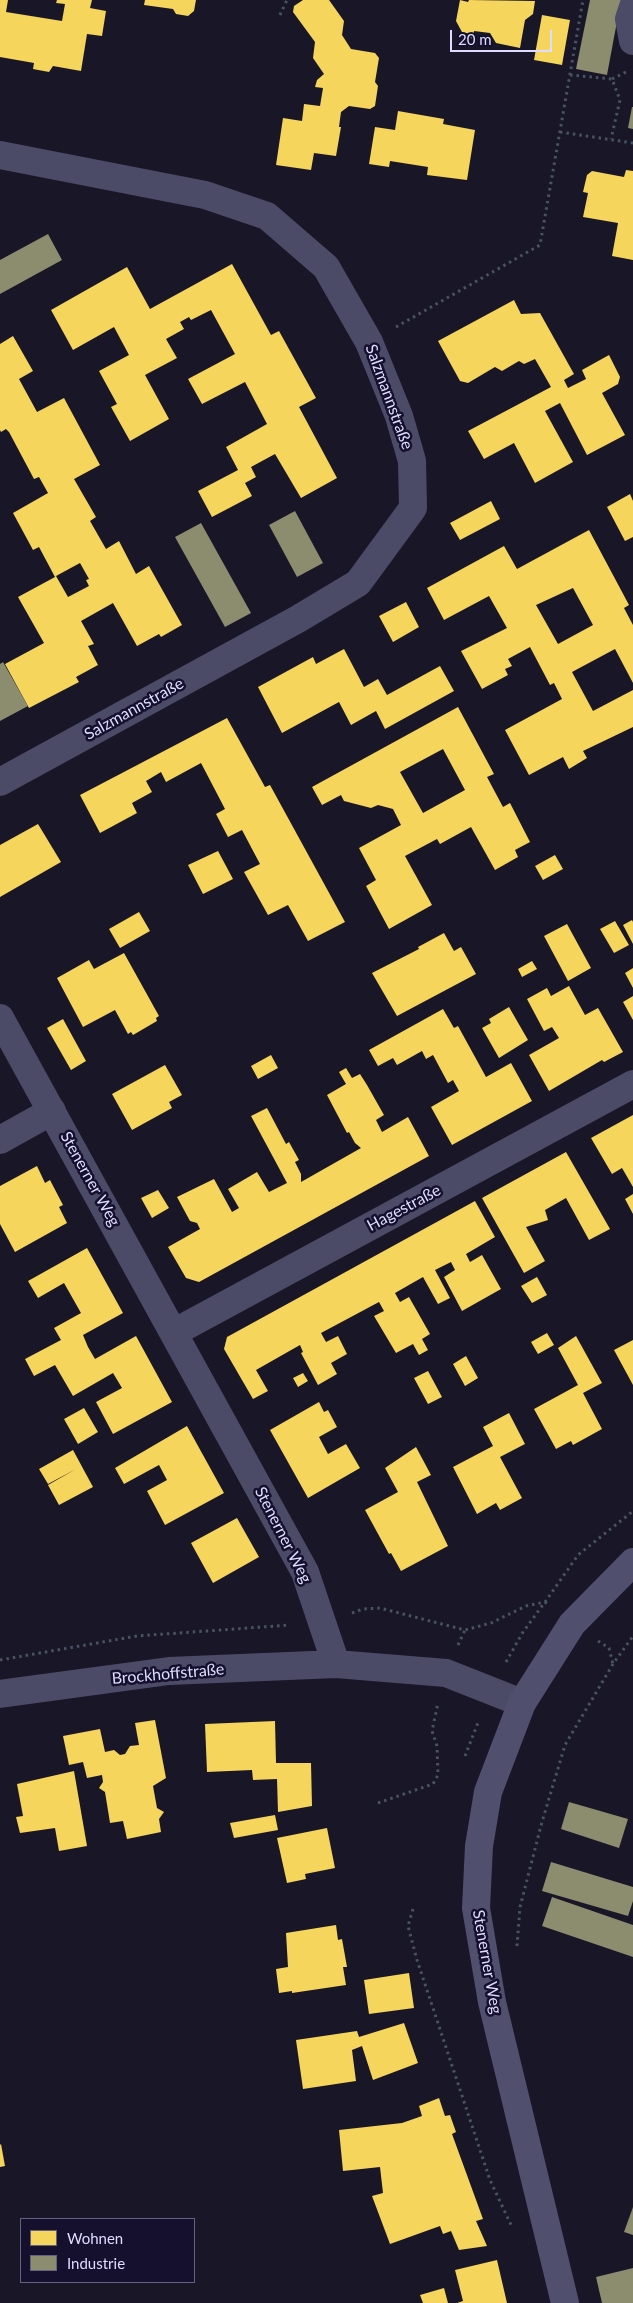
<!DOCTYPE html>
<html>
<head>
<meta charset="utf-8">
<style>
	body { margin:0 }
	#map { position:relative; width:633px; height:2303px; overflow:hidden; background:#191627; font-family:Lato,sans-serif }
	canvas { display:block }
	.legend { position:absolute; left:20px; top:2218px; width:175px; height:65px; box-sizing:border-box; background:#14102d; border:1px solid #656281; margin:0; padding:6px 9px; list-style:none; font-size:15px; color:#dfdcff }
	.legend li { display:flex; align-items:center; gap:10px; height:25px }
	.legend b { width:25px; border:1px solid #656281 }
	.scale { position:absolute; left:450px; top:30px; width:102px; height:22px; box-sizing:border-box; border:2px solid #dfdcff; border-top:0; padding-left:6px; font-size:15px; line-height:18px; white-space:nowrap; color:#dfdcff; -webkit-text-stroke:4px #14102d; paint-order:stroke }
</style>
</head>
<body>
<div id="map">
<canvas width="633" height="2303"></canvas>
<ul class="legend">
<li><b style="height:14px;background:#f6d55c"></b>Wohnen</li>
<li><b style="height:14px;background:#8c8c6e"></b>Industrie</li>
</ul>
<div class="scale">20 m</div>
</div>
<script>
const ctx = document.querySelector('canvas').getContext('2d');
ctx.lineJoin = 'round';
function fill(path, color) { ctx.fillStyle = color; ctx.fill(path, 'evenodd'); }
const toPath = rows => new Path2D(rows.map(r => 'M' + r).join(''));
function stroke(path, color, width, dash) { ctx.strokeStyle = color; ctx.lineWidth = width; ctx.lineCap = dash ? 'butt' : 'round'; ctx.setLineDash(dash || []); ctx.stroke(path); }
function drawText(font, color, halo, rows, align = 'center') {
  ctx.font = font + ' Lato,sans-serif'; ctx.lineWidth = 5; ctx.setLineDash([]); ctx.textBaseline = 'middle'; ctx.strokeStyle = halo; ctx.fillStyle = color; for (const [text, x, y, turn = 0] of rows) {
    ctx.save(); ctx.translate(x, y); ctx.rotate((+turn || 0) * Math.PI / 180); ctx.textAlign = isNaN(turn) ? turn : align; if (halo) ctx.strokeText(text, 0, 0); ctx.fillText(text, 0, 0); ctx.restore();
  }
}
fill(toPath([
	[0,0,8,0,6,12,62,21,65,4,56,3,57,0,92,0,90,8,106,11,102,36,87,34,81,71,53,66,49,72,33,69,34,63,0,57],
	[145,0,196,0,194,11,188,16,176,14,173,9,144,5],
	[303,0,329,0,344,21,342,35,351,49,375,53,379,58,375,82,378,86,375,106,370,109,349,106,341,112,339,127,341,127,336,156,314,153,311,170,276,165,283,118,302,121,304,104,320,106,323,88,315,87,317,80,324,74,313,58,315,42,293,12,294,6],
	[460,0,468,2,469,0,535,1,533,14,525,20,520,48,496,43,490,33,474,31,473,39,470,38,471,34,462,32,456,21],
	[542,15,570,20,562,65,534,60],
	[398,111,444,119,443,124,475,130,467,180,427,175,428,167,390,161,389,167,369,164,375,127,395,130],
	[626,170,633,171,633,260,612,256,618,223,583,217,588,193,583,192,587,175,592,171,624,177],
	[232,264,271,335,279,331,316,398,299,407,337,478,301,498,275,454,251,467,256,477,245,483,252,496,212,517,198,491,238,470,226,447,267,424,245,382,202,404,188,379,235,354,211,310,191,320,189,317,180,322,184,329,166,339,177,358,145,375,169,419,130,441,111,407,117,404,99,371,129,355,114,327,73,350,51,310,127,267,150,309],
	[514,300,521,314,540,313,574,374,564,380,568,388,586,379,582,370,609,355,620,377,618,384,602,393,625,435,587,455,560,403,545,411,573,462,535,483,514,443,484,459,468,431,551,387,535,359,524,364,519,361,502,371,495,367,468,383,460,381,438,341],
	[13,336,33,371,19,379,37,412,64,398,100,465,74,479,96,517,90,521,106,549,119,541,136,574,149,566,182,625,161,637,159,634,137,646,113,603,81,621,94,644,88,646,98,665,76,677,79,682,29,708,5,664,44,643,18,597,55,577,39,547,33,550,13,513,48,493,39,477,34,479,9,432,6,429,1,432,0,430,0,344],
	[80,563,89,579,86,580,89,586,68,597,56,576],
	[630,494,633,501,633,537,625,541,607,507],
	[491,501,500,519,460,540,450,523],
	[589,530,629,605,624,608,633,625,633,683,615,649,572,672,593,711,633,690,633,727,583,751,587,758,569,769,563,757,529,775,505,730,562,699,554,683,550,685,530,647,508,659,512,666,505,669,508,675,482,689,461,651,507,628,489,596,444,620,427,588,504,546,517,569],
	[573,588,593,625,558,644,536,605],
	[406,602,419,627,393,642,379,616],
	[344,649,364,687,378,679,387,695,440,666,454,691,385,729,376,711,351,725,339,702,282,733,258,687,313,657,316,664],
	[458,707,494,774,487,777,503,807,510,803,530,842,515,850,518,857,495,870,471,827,440,844,437,839,405,856,432,905,389,929,366,886,376,880,359,848,401,825,393,809,378,805,371,808,344,801,341,795,322,805,312,787],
	[443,749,465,790,423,813,400,772],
	[227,718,265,787,270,785,345,922,308,941,288,905,268,915,244,872,260,864,242,830,228,837,216,814,225,809,201,763,166,782,161,772,146,781,152,792,132,803,137,813,100,833,80,795],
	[38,824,61,862,0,897,0,845],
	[218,851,233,879,203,894,188,865],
	[555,855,563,869,543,880,535,866],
	[139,912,150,931,120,948,109,929],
	[632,920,633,922,633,944,623,925],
	[615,921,629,945,614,953,600,929],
	[567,924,591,968,568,981,544,936],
	[444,933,454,951,461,947,476,974,397,1016,372,973,419,949,418,947],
	[124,953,159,1016,156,1018,157,1021,133,1035,131,1032,128,1034,115,1010,83,1027,57,978,89,960,94,969],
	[532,961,537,969,522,977,518,969],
	[633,968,633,988,625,973],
	[569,986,585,1015,598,1008,623,1052,604,1062,602,1060,549,1091,529,1055,559,1038,552,1027,544,1031,527,999,547,988,551,996],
	[633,996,633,1020,623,1002],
	[509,1007,528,1040,499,1058,482,1028,491,1023,489,1019],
	[443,1009,454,1028,458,1026,486,1077,511,1063,532,1101,452,1145,431,1107,459,1091,453,1080,448,1083,433,1055,426,1059,422,1051,397,1065,393,1058,378,1066,369,1050],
	[63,1019,86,1061,71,1070,47,1028],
	[271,1055,278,1068,258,1079,251,1066],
	[165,1065,182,1095,169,1102,172,1108,132,1130,112,1094],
	[346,1068,352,1078,360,1074,367,1085,384,1115,376,1120,382,1132,408,1117,429,1156,199,1282,186,1278,168,1247,200,1229,197,1223,190,1221,177,1197,214,1179,232,1212,239,1208,228,1189,257,1172,269,1192,287,1183,251,1116,267,1108,286,1144,289,1142,299,1160,295,1162,301,1174,301,1182,361,1148,355,1143,349,1132,347,1133,327,1095,346,1084,339,1072],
	[633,1115,633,1187,622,1168,612,1174,591,1138],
	[566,1152,610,1229,589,1240,566,1198,545,1210,548,1220,526,1227,545,1261,524,1273,482,1198],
	[37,1166,45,1183,50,1180,63,1205,59,1207,67,1223,15,1252,0,1224,0,1186],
	[158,1190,169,1208,152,1218,141,1198],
	[633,1194,633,1214,625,1199],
	[475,1201,495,1237,466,1254,470,1262,482,1255,501,1289,462,1311,444,1277,455,1270,451,1262,435,1270,450,1298,438,1304,423,1277,395,1293,400,1302,409,1297,430,1334,422,1339,428,1350,419,1355,413,1344,396,1353,374,1316,384,1311,379,1302,321,1333,326,1342,338,1336,347,1354,331,1363,337,1374,318,1385,301,1353,303,1352,300,1345,256,1370,268,1391,253,1399,224,1349,227,1337],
	[87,1248,123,1313,83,1335,88,1347,95,1359,136,1336,172,1402,113,1434,96,1402,122,1388,113,1373,73,1396,55,1365,34,1376,25,1359,61,1340,54,1328,81,1313,64,1283,38,1298,28,1281],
	[537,1277,547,1295,532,1303,521,1286],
	[547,1333,554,1345,538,1354,531,1342],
	[576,1336,602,1383,583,1393,602,1429,573,1445,571,1441,556,1449,534,1409,578,1385,558,1348],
	[633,1340,633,1385,614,1350],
	[466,1356,478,1378,465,1386,453,1364],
	[428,1371,442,1397,428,1404,414,1378],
	[303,1373,308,1381,298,1387,293,1378],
	[319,1402,324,1412,328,1410,337,1427,319,1437,328,1454,346,1444,360,1468,308,1498,270,1430],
	[84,1408,98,1432,78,1444,64,1419],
	[509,1413,525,1444,500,1457,522,1498,500,1510,496,1503,477,1514,453,1467,493,1446,483,1427],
	[187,1426,224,1493,165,1525,147,1491,167,1480,159,1465,124,1484,115,1468],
	[416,1447,431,1475,417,1482,448,1546,401,1571,391,1553,389,1554,365,1510,398,1492,385,1468],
	[73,1450,93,1487,59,1505,48,1485,76,1469,48,1484,39,1469],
	[237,1518,259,1557,213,1583,191,1543],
	[155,1720,166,1778,153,1786,157,1808,164,1812,159,1819,161,1832,127,1839,123,1821,110,1823,105,1792,99,1788,103,1782,102,1775,87,1778,83,1762,69,1765,63,1736,100,1729,105,1752,114,1750,120,1755,125,1754,130,1746,139,1745,135,1723],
	[275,1721,276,1763,311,1763,312,1806,278,1812,277,1779,253,1780,252,1770,207,1772,205,1724],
	[74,1771,87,1846,59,1851,55,1828,20,1833,16,1817,23,1816,17,1784],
	[275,1815,278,1830,234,1838,230,1823],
	[327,1828,335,1868,305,1874,306,1879,287,1883,277,1838],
	[336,1925,338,1940,342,1939,347,1967,343,1967,346,1985,292,1993,292,1991,279,1993,276,1969,288,1967,286,1933],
	[409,1973,414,2008,369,2014,364,1980],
	[404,2023,418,2063,373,2080,362,2046,352,2050,356,2081,303,2089,296,2040,357,2031,359,2037],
	[439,2098,445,2116,450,2115,456,2132,452,2134,483,2219,476,2221,487,2246,459,2250,451,2231,443,2234,440,2226,390,2244,372,2196,383,2193,380,2167,343,2171,339,2130,402,2123,422,2116,419,2106],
	[1,2144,5,2166,0,2167,0,2145],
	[497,2260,507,2303,457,2303,463,2301,455,2270],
	[444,2288,448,2303,423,2303,420,2295]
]), '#f6d55c');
fill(toPath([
	[590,0,621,0,607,75,576,69],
	[632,107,633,107,633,129,628,128],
	[48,234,62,260,0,294,0,260],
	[295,511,323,563,297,577,269,525],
	[201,523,251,613,225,627,175,537],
	[3,662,28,706,0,721,0,664],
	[569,1802,628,1819,619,1848,561,1829],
	[551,1862,633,1887,633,1901,628,1916,542,1891],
	[552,1897,633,1925,633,1957,542,1926],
	[633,2207,633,2235,624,2232],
	[633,2268,633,2303,602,2303,596,2277]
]), '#8c8c6e');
stroke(toPath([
	[280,15,287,0],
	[570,75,612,79,620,100,611,139],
	[612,79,628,71],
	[560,132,633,143],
	[396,327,540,245,583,0],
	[352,1613,363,1609,380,1608,465,1630,491,1623,526,1606,545,1602,578,1555,633,1511],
	[598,1641,609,1648,613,1664],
	[458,1645,465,1630],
	[0,1660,137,1636,290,1625],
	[506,1662,523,1632,545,1602,548,1605],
	[465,1756,479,1720],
	[378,1803,433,1784,438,1775,437,1746,432,1731,438,1703],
	[413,1909,408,1926,417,1960,490,2180,512,2227],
	[517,1946,520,1907,542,1822,565,1745,613,1664,633,1636]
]), '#465464', 3, [2.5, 4]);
stroke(toPath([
	[633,7,629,19,633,41],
	[0,155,205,195,267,216,326,267,369,342,399,416,412,461,413,508,358,583,298,619,0,782],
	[0,1018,305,1572,336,1664],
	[0,1140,52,1111],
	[175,1332,633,1084],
	[0,1694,169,1671,336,1664,446,1673,522,1703]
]), '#4c4b67', 28);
stroke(toPath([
	[565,2303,492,2002,476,1908,479,1846,488,1792,522,1703,572,1624,633,1562]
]), '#504f6d', 28);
drawText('16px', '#dfdcff', '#14102d', [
	["Salzmannstraße",389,397,70],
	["Salzmannstraße",134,709,-29],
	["Stenerner Weg",90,1179,61],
	["Hagestraße",404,1208,-28],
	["Stenerner Weg",283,1535,63],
	["Brockhoffstraße",168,1674,-5],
	["Stenerner Weg",487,1962,80]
]);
</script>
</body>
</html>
